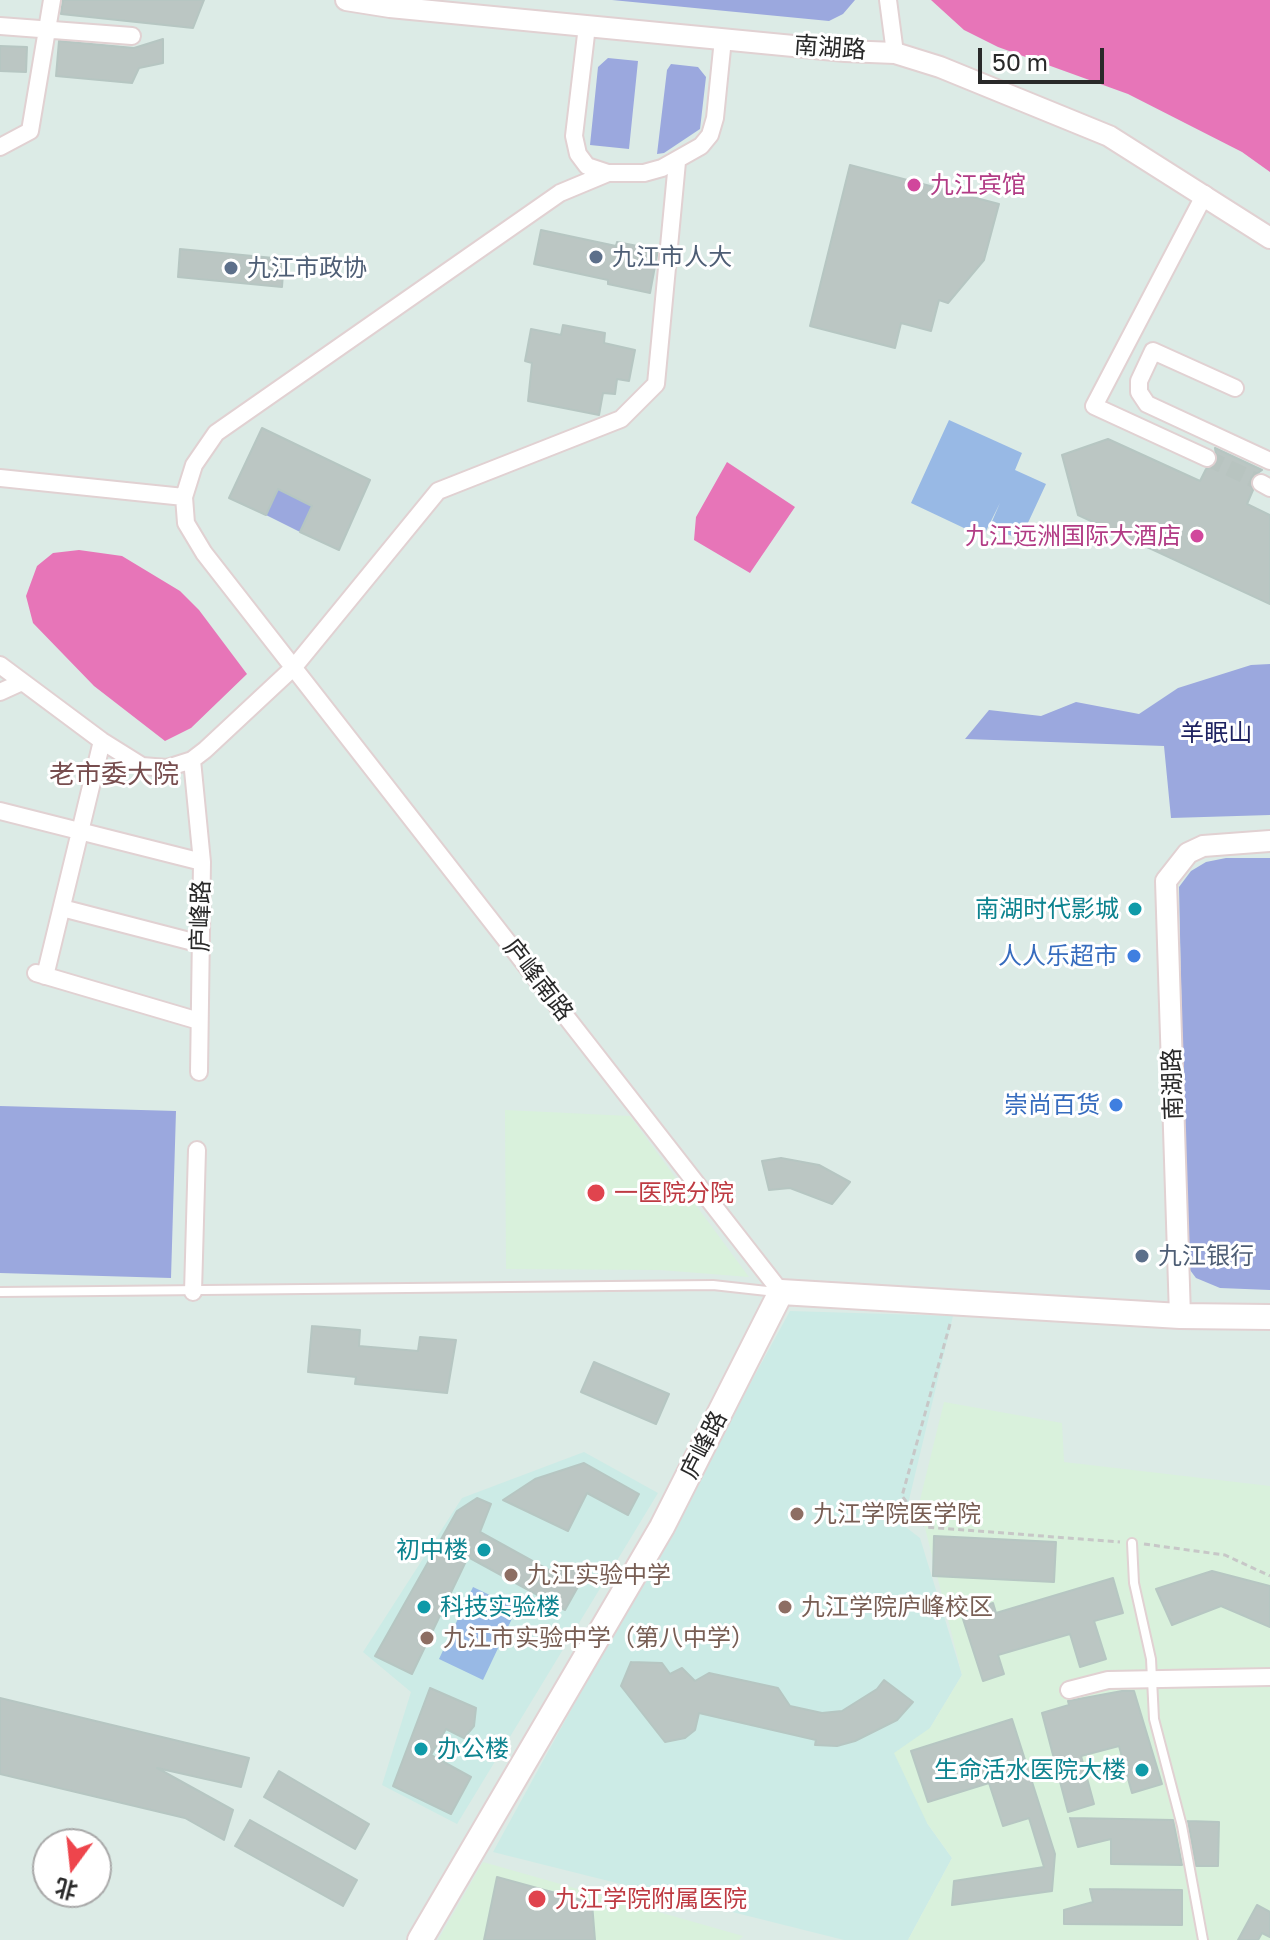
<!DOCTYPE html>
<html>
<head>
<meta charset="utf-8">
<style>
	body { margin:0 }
	#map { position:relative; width:1270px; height:1940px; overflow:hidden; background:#dcebe6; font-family:"Golos Text","Noto Sans SC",sans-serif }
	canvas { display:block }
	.north { position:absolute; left:32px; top:1828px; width:80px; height:80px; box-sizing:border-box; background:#fff; border:2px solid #a9a9a9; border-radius:50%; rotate:195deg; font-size:22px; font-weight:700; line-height:32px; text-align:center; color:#292929 }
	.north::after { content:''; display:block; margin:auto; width:28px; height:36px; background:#ee454c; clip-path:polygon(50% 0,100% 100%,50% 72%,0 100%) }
	.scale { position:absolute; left:978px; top:48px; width:126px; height:36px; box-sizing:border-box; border:4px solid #292929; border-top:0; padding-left:10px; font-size:24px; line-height:28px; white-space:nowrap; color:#292929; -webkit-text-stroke:6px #fff; paint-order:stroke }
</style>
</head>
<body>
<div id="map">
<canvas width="1270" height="1940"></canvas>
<div class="north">北</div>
<div class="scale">50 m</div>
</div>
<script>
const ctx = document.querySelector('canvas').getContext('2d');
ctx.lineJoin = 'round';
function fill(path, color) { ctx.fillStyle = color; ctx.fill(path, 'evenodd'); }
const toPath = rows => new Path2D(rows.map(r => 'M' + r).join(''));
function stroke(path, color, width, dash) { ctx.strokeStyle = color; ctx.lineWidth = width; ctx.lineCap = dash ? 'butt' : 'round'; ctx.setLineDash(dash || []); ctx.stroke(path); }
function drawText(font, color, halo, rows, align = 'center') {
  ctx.font = font + ' "Golos Text","Noto Sans SC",sans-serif'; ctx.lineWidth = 6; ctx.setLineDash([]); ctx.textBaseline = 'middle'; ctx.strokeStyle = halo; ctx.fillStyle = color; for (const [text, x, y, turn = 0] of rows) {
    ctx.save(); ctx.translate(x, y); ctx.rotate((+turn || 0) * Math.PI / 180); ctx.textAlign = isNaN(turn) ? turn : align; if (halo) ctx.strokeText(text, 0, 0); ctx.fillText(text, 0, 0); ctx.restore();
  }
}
fill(toPath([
	[790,1311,953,1316,903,1525,920,1538,962,1675,930,1728,927,1823,952,1858,908,1940,844,1940,493,1852],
	[584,1452,658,1493,457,1824,382,1785,411,1692,363,1652,462,1498]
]), '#ccebe6');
fill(toPath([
	[505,1110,630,1116,749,1277,660,1270,506,1269],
	[944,1402,1062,1423,1064,1462,1270,1486,1270,1940,908,1940,952,1858,927,1823,894,1753,930,1728,962,1675,919,1504],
	[483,1862,743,1936,739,1940,438,1940]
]), '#d9f1dc');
fill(toPath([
	[612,0,855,0,843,14,829,21],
	[608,58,638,61,629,149,590,145,598,67],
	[671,64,698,67,706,77,700,129,664,153,657,154,667,70],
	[278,489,312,506,300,532,266,515],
	[1270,664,1270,815,1171,818,1164,746,965,739,989,710,1041,716,1076,702,1139,714,1178,688,1251,665],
	[1226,858,1270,858,1270,1290,1220,1288,1196,1278,1187,1266,1179,887,1191,871,1206,862],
	[0,1106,176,1111,171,1278,0,1273]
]), '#9ba8de');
fill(toPath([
	[949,420,1022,453,1015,470,1046,484,1020,540,990,526,1000,503,983,537,911,503],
	[473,1587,517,1608,483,1680,439,1659]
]), '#98b9e5');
fill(toPath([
	[931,0,1270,0,1270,172,1242,152,1128,94,998,47,964,30],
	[727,462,795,507,750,573,694,540,696,517],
	[79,550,122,556,180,591,199,610,247,674,191,728,165,741,94,686,33,623,26,596,37,566,53,553]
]), '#e775b8');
const building = toPath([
	[63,0,204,0,193,28,61,14,63,0],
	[163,39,163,63,139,68,132,83,56,76,59,41,134,48,163,39],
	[0,46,27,47,26,72,0,71,0,46],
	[850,165,999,204,984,260,948,303,939,300,931,331,901,323,895,348,810,326,850,165],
	[541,230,616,246,617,242,658,250,650,293,608,284,608,280,534,264,541,230],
	[180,249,284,259,282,287,178,277,180,249],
	[563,325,605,333,604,343,635,350,629,381,617,379,615,394,603,393,599,415,528,401,532,363,525,361,531,329,561,335,563,325],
	[262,428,370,480,339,550,300,532,312,506,278,489,266,515,229,498,262,428],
	[1108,439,1200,481,1206,469,1217,462,1215,448,1262,470,1251,478,1253,490,1247,504,1270,515,1270,604,1078,515,1062,455,1108,439],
	[781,1158,819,1165,850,1182,832,1204,790,1188,769,1190,762,1161,781,1158],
	[312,1326,360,1330,359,1346,418,1351,420,1337,456,1340,447,1393,355,1384,356,1377,308,1372,312,1326],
	[594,1362,669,1394,656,1424,581,1392,594,1362],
	[584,1463,639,1494,628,1515,587,1493,568,1531,503,1500,535,1479,584,1463],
	[477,1498,491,1504,480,1532,556,1574,561,1563,584,1576,565,1610,468,1557,412,1674,375,1656,457,1511,477,1498],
	[934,1536,1056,1542,1054,1582,933,1576,934,1536],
	[1212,1571,1270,1586,1270,1627,1221,1606,1172,1625,1156,1589,1212,1571],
	[1113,1578,1123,1613,1094,1621,1106,1659,1080,1667,1070,1634,998,1655,1004,1674,983,1681,961,1613,993,1603,996,1613,1113,1578],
	[631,1662,662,1663,670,1674,682,1668,695,1681,709,1673,778,1688,790,1706,822,1713,842,1711,877,1689,884,1680,913,1702,897,1720,855,1741,837,1746,815,1745,816,1740,699,1713,695,1730,685,1738,665,1742,621,1686,631,1662],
	[430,1688,476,1708,474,1726,464,1738,446,1729,431,1755,471,1777,451,1814,393,1786,430,1688],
	[1122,1691,1134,1691,1162,1784,1132,1793,1119,1746,1081,1756,1094,1804,1068,1812,1042,1713,1069,1705,1068,1701,1122,1691],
	[0,1698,249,1758,241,1787,157,1768,233,1810,224,1840,185,1818,0,1774,0,1698],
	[1012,1719,1055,1854,1052,1891,952,1905,954,1881,1044,1867,1029,1818,1003,1826,989,1783,928,1802,911,1751,1012,1719],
	[279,1771,369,1824,355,1849,264,1797,279,1771],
	[1070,1818,1173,1820,1182,1865,1111,1864,1111,1839,1078,1847,1070,1818],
	[250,1820,357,1880,343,1906,235,1846,250,1820],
	[1188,1821,1219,1822,1218,1866,1196,1866,1188,1821],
	[497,1877,592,1903,595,1940,484,1940,497,1877],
	[1090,1889,1182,1890,1182,1925,1064,1924,1064,1910,1093,1902,1090,1889],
	[1257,1905,1270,1912,1270,1937,1262,1933,1258,1940,1238,1940,1257,1905]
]);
fill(building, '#bbc6c3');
stroke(building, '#b6c6c2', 2);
stroke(toPath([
	[1207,458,1261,483]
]), '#b8c4c0', 16, [16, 8]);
const service = toPath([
	[0,1292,713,1285,776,1292],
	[1132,1543,1134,1583,1151,1659,1154,1719,1182,1826,1203,1940]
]);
const minor = toPath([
	[888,0,895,53],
	[0,26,132,36],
	[587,26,574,136,578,154,587,166,608,173],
	[723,39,715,118,710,135,701,146,662,168,644,173,608,173,560,193,216,433,194,465,184,497,186,523,204,553,781,1292],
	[0,147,30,131,52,0],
	[1205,194,1094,406,1207,458],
	[1235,388,1153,351,1139,381,1139,392,1147,404,1270,461],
	[0,478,184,497],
	[1261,483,1270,488],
	[0,665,102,741,142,766,167,768,192,760,205,750,294,667,438,491,621,419,656,384,677,162],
	[0,692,22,682],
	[192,760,202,862,199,1072],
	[0,811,202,862],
	[62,908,201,944],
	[36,973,199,1021],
	[45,976,102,741],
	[193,1292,197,1150],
	[1069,1690,1108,1680,1270,1677]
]);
const tertiary = toPath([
	[346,0,390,7,845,51,895,53,940,67,1109,136,1270,238],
	[1180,1316,1166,881,1188,853,1203,846,1270,841]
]);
const secondary = toPath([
	[420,1940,662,1527,781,1292,1180,1316,1270,1317]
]);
stroke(service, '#e1d1d2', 12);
stroke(minor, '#e1d1d2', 20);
stroke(tertiary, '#e1d1d2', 24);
stroke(secondary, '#e1d1d2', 28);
stroke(toPath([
	[950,1324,902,1496,926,1527,1120,1542],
	[1144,1544,1225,1555,1270,1576]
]), '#c7c7c7', 3, [6, 4]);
stroke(service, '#fff', 8);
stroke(minor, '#fff', 16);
stroke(tertiary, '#fff', 20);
stroke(secondary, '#fff', 24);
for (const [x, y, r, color] of [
	[914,185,8,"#d1479c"],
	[596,257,8,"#5c6f8a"],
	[231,268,8,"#5c6f8a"],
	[1197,536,8,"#d1479c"],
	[1135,909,8,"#0f9aa8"],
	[1134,956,8,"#3f7fe0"],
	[1116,1105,8,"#3f7fe0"],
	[596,1193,10,"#e0444e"],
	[1142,1256,8,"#5c6f8a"],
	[797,1514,8,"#8d6e63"],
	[484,1550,8,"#0f9aa8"],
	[511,1575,8,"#8d6e63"],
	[424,1607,8,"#0f9aa8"],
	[785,1607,8,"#8d6e63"],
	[427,1638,8,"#8d6e63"],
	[421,1749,8,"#0f9aa8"],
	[1142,1770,8,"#0f9aa8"],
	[537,1899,10,"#e0444e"]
]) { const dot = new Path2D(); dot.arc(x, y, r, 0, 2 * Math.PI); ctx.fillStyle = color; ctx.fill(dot); stroke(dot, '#fff', 3); }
drawText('24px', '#292929', '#fff', [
	["南湖路",830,48,4],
	["庐峰路",201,916,-89],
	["庐峰南路",538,980,52],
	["南湖路",1173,1084,-92],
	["庐峰路",704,1445,-63]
]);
drawText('24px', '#b23c85', '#fff', [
	["九江宾馆",930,185],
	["九江远洲国际大酒店",1181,536,"right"]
], 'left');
drawText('24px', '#4e5e75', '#fff', [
	["九江市人大",612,257],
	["九江市政协",247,268],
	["九江银行",1158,1256]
], 'left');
drawText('24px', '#1e2261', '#fff', [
	["羊眠山",1216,733]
]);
drawText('24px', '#0d838f', '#fff', [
	["南湖时代影城",1119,909],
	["初中楼",468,1550],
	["科技实验楼",440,1607,"left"],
	["办公楼",437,1749,"left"],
	["生命活水医院大楼",1126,1770]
], 'right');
drawText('24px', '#366cbe', '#fff', [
	["人人乐超市",1118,956],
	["崇尚百货",1100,1105]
], 'right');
drawText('24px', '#be3a42', '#fff', [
	["一医院分院",614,1193],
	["九江学院附属医院",555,1899]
], 'left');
drawText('24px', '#785e54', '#fff', [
	["九江学院医学院",813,1514],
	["九江实验中学",527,1575],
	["九江学院庐峰校区",801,1607],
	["九江市实验中学（第八中学）",443,1638]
], 'left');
drawText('26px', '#774d4e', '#fff', [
	["老市委大院",114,775]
]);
</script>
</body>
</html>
